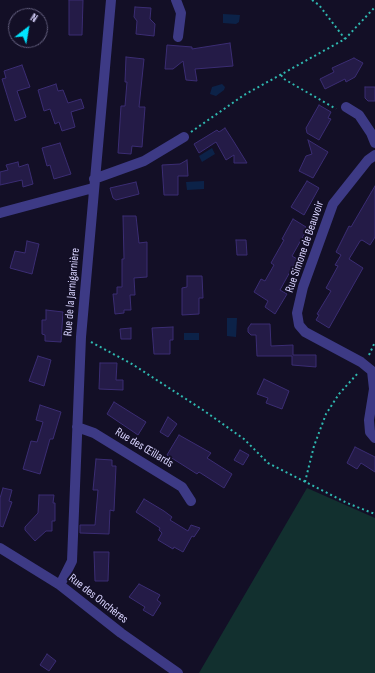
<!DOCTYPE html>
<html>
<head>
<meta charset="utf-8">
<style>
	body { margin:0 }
	#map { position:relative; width:375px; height:673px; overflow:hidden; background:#130f26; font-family:"Sofia Sans Condensed",sans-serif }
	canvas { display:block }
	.north { position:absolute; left:8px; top:8px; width:40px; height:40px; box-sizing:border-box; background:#130f26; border:1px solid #625e7d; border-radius:50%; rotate:31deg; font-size:11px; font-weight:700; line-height:16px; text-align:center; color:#d9d4ff }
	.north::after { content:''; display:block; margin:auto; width:14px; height:18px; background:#00e5ff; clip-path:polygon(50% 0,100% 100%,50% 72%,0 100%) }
</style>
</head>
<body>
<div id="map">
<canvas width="375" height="673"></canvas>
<div class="north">N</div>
</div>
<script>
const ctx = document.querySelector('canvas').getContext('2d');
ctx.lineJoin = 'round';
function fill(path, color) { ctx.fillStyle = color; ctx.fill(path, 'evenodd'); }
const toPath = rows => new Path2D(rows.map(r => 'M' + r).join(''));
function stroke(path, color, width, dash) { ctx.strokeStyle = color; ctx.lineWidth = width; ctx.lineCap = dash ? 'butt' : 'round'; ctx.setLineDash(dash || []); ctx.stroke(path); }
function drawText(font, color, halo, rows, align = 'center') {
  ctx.font = font + ' "Sofia Sans Condensed",sans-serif'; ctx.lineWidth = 4; ctx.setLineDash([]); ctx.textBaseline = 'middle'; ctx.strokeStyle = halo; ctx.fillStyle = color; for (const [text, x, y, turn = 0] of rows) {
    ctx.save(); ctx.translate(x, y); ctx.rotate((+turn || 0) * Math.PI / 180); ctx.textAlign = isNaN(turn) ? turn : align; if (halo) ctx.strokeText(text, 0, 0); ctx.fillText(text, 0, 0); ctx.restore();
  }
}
fill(toPath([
	[307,488,375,518,375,673,199,673]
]), '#12302f');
fill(toPath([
	[223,14,240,15,239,22,236,24,223,23],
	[222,84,225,87,224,90,216,96,210,94,212,87],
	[212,148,215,154,202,162,199,156],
	[204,181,204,189,187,190,186,182],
	[227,318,237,318,236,337,227,336],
	[184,333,199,333,199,340,184,340]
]), '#0c2248');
const building = toPath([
	[69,0,83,0,82,35,69,35,69,0],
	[135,7,151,8,150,19,155,24,154,36,136,34,137,21,134,17,135,7],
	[230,43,233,66,195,69,197,81,186,80,183,61,173,69,165,69,167,45,192,47,192,49,230,43],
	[126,57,144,59,139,107,145,107,142,147,132,146,131,154,118,153,121,106,125,106,127,82,125,82,126,57],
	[354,58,363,63,355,77,346,82,345,79,325,89,320,79,334,72,332,68,354,58],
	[22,65,30,87,17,91,26,117,15,121,2,79,6,78,4,71,22,65],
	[56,84,58,91,63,90,68,103,81,99,84,108,71,112,75,127,62,131,59,122,55,124,50,109,44,111,38,90,56,84],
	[365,87,375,87,375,101,368,101,365,98,365,87],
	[319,105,331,112,328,118,331,119,319,140,307,133,306,128,319,105],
	[225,128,234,142,247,163,234,163,234,155,226,160,216,142,199,153,194,144,217,130,219,132,225,128],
	[308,140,328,152,313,178,299,171,306,156,312,154,308,140],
	[60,143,71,174,54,179,50,165,47,166,42,148,60,143],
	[187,160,188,176,178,176,178,195,164,195,162,165,180,164,187,160],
	[18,162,19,167,28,164,33,184,23,187,22,180,0,185,0,172,8,170,6,165,18,162],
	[307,181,319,188,304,215,291,207,307,181],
	[136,182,139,194,116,200,113,198,110,188,136,182],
	[375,186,375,237,370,245,362,240,360,241,349,259,363,268,329,328,316,320,319,315,317,314,331,291,326,288,338,266,335,265,341,255,336,252,349,226,351,227,375,186],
	[123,216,136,216,139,243,147,242,147,277,134,278,135,295,130,295,131,310,124,310,124,313,115,314,113,294,117,294,117,287,122,287,122,259,124,259,123,216],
	[293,219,306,227,304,232,305,233,292,256,297,259,280,290,287,294,275,314,265,307,268,301,254,292,261,279,265,281,274,265,271,263,284,240,282,239,293,219],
	[236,240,246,240,247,255,237,255,236,240],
	[27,241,39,244,32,274,10,268,15,251,25,253,27,241],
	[187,276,202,276,203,298,199,298,199,314,182,315,182,288,187,287,187,276],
	[46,310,63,312,61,342,45,341,45,335,42,334,42,320,46,320,46,310],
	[251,324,270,324,271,346,293,345,293,355,316,355,316,367,292,365,292,356,257,356,256,335,251,335,248,332,248,328,251,324],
	[173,327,173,340,170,340,170,354,154,354,152,328,173,327],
	[131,328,131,339,121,339,120,329,131,328],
	[38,356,51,360,44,386,29,381,38,356],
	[100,363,117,363,116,380,123,380,123,390,99,389,100,363],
	[264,379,289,391,282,409,266,403,268,398,257,394,264,379],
	[114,402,146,422,138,435,107,414,114,402],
	[40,405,61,412,53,439,50,439,40,474,23,469,31,441,37,442,43,422,36,420,40,405],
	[168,417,177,424,168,437,160,432,168,417],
	[179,435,211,453,207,458,232,474,224,488,199,472,197,474,167,455,179,435],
	[355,447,375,457,375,472,361,463,357,469,347,463,355,447],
	[240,450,249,455,243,465,234,460,240,450],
	[96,459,112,460,112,466,116,466,114,511,110,510,109,534,80,533,80,525,95,525,98,490,93,490,96,459],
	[3,488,12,490,9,501,12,502,3,527,0,526,0,498,3,488],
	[39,495,54,495,53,503,55,503,55,521,52,521,52,531,46,531,35,541,25,530,25,527,38,513,39,495],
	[144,499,164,511,172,517,170,520,188,531,191,525,200,528,194,537,192,536,183,552,174,547,173,549,158,540,162,533,159,530,160,528,136,512,144,499],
	[94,552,109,552,108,581,95,581,94,552],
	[139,584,160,595,157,600,161,603,153,616,143,610,145,607,129,597,139,584],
	[47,654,56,661,49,671,40,665,47,654]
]);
fill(building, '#241b47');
stroke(building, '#3b2d73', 1);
stroke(toPath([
	[312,0,319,5,345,39],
	[281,75,284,79,336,109],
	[191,132,244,95,345,39,375,7],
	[91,342,132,364,203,410,244,439,268,463,347,503,375,514],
	[369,355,375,342],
	[305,482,314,446,326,414,339,394,358,373]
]), '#2fb8b0', 2, [2, 3]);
stroke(toPath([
	[176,0,181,13,178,37],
	[346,107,359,115,371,133,375,143],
	[375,155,368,160,333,204,303,287,297,313,299,325,305,332,361,362,372,371,374,389,369,420,370,432,375,438],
	[94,179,144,161,184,137],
	[0,213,93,188],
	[77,427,94,433,182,487,191,501],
	[0,548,60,585,121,633,178,673],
	[60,585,72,561,81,337,111,0]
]), '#3d3a85', 10);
drawText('12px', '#d9d4ff', '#130f26', [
	["Rue Simone de Beauvoir",305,247,-71],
	["Rue de la Jarnigarnière",72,292,-85],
	["Rue des Œillards",144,448,31],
	["Rue des Onchères",98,599,38]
]);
</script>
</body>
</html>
